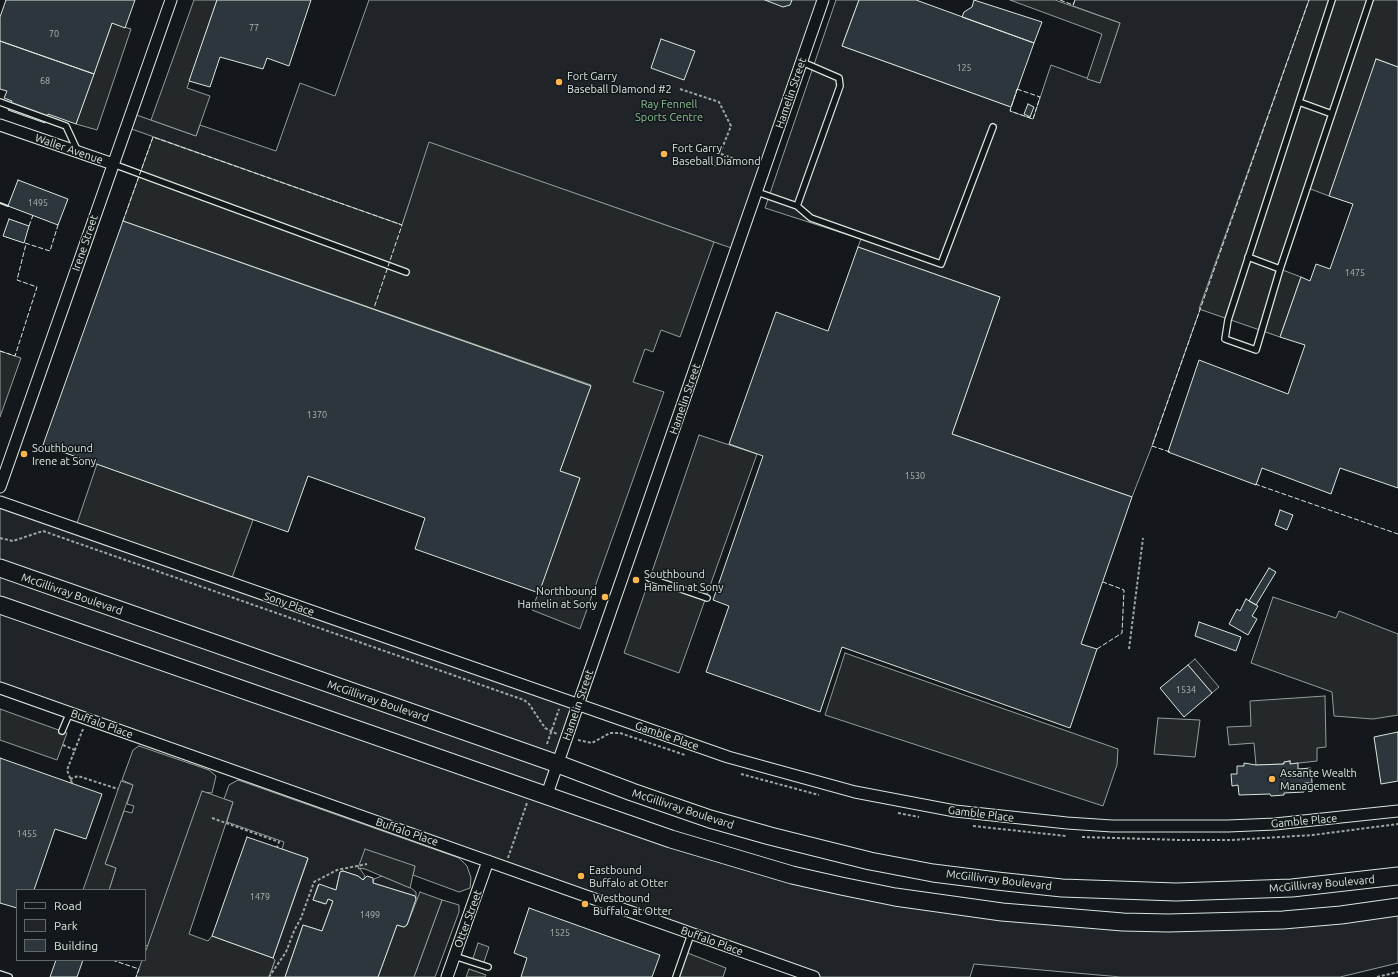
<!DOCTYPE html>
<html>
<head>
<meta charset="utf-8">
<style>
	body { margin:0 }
	#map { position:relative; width:1398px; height:977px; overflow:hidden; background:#14181c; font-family:Ubuntu,sans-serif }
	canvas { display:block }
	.legend { position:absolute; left:16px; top:889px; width:130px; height:72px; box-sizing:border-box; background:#14181c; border:1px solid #626a69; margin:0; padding:5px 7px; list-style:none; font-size:12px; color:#d8e6dc }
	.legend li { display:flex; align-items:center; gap:8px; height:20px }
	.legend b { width:20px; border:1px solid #626a69 }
</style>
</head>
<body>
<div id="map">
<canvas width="1398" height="977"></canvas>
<ul class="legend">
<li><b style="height:5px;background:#14181c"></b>Road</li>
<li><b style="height:11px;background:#202428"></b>Park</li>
<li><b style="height:11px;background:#2c363c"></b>Building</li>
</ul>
</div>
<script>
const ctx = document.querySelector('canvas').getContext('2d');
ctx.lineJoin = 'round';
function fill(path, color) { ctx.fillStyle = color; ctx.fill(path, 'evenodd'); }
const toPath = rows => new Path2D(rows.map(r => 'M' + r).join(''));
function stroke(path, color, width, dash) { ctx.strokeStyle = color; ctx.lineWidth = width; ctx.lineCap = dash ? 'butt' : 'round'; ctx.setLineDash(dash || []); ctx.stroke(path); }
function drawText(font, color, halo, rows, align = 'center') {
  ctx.font = font + ' Ubuntu,sans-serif'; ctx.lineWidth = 3; ctx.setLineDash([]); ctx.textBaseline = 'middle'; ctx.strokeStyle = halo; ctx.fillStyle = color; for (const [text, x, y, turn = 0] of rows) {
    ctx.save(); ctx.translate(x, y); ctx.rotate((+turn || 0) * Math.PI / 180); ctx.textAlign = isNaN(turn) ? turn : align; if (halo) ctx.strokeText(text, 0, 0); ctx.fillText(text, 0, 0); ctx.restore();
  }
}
const green = toPath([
	[369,0,823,0,737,250,430,143,402,225,126,127,131,113,196,136,200,125,276,151,300,83,335,96,369,0],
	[836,0,859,0,842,46,1011,107,1010,111,1033,119,1051,65,1100,83,1120,23,1073,6,1075,0,1309,0,1152,446,1132,497,952,434,1000,297,858,247,861,239,765,208,836,0],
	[0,502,578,706,546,797,792,875,1085,920,1398,907,1398,963,1340,977,1121,977,974,964,970,977,814,977,0,688,0,502],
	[139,746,209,770,216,776,212,793,202,792,148,946,145,945,145,890,109,890,116,868,105,864,124,811,132,813,134,806,127,804,133,785,122,780,133,750,139,746],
	[238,780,459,858,467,866,471,878,470,888,459,892,413,875,415,866,358,868,360,869,365,876,363,880,358,876,343,871,340,872,336,890,318,885,313,900,325,904,328,899,333,901,322,931,303,925,285,977,269,977,275,960,273,958,308,859,282,849,284,842,227,822,233,802,224,799,229,785,238,780],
	[382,876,411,888,416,892,416,899,415,896,373,883,374,879,382,876],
	[442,900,459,905,459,912,435,977,414,977,442,900]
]);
fill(green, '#202428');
stroke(green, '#939e99', 1);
const parking = toPath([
	[194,0,217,0,187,88,210,96,196,136,151,120,194,0],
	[1010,0,1055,0,1120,23,1100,83,1087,79,1102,34,1010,0],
	[1309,0,1398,0,1398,67,1377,59,1329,196,1308,188,1280,269,1301,277,1280,337,1199,309,1309,0],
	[112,23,131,29,97,130,76,124,112,23],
	[153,137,402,225,429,142,714,242,680,337,661,330,653,352,645,349,633,382,664,392,580,629,532,610,580,478,560,471,591,385,123,221,153,137],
	[0,351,21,358,0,417,0,351],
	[699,435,757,454,679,673,624,653,699,435],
	[97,464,253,520,230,583,75,529,97,464],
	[1273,597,1336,618,1339,611,1398,634,1398,715,1373,719,1334,716,1332,692,1251,663,1273,597],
	[845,653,1118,749,1117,765,1103,806,825,715,845,653],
	[1195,659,1219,687,1212,693,1188,665,1195,659],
	[1325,696,1326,747,1317,748,1317,761,1290,764,1290,761,1284,762,1284,764,1256,765,1254,743,1229,745,1227,727,1251,726,1250,701,1325,696],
	[0,709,67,733,57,760,0,740,0,709],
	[1158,718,1200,720,1195,757,1154,754,1158,718],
	[121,781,133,785,105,864,116,868,109,890,83,890,121,781],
	[202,791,233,802,189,934,208,941,212,936,273,958,275,960,269,977,136,977,142,960,145,960,145,953,202,791],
	[365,849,415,866,410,888,365,869,358,868,365,849],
	[420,892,442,900,414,977,378,977,397,925,404,927,407,925,420,892],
	[478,943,489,947,483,965,472,961,478,943],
	[685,952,726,968,723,977,676,977,685,952],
	[469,969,486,975,485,977,466,977,469,969]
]);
fill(parking, '#24282b');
stroke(parking, '#939e99', 1);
const building = toPath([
	[6,0,135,0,125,28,112,23,94,74,0,41,0,17,6,0],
	[217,0,311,0,289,66,267,58,263,69,220,57,210,87,189,81,217,0],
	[765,0,792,0,790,5,783,7,765,0],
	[859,0,916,0,1034,43,1011,107,842,46,859,0],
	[974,0,1042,22,1034,43,962,17,964,12,972,7,974,0],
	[661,39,695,51,684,80,651,68,661,39],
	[0,41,94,74,76,124,48,114,45,123,8,110,12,101,4,98,7,91,0,89,0,41],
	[1376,59,1398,67,1398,488,1340,468,1331,494,1262,468,1256,485,1168,452,1199,360,1288,394,1305,345,1280,337,1301,277,1310,281,1316,264,1330,269,1353,204,1329,196,1376,59],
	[1028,104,1034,107,1030,117,1024,114,1028,104],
	[18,180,68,199,58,225,8,206,18,180],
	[9,219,29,226,24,243,3,236,9,219],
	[123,221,591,386,560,471,580,478,539,593,415,549,425,518,308,476,288,532,43,445,123,221],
	[858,247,1000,297,952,434,1132,497,1081,644,1097,649,1070,728,842,647,820,712,706,672,729,606,713,600,763,456,729,444,776,312,828,331,858,247],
	[1280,510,1293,515,1287,530,1275,525,1280,510],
	[1269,568,1276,572,1256,605,1249,601,1269,568],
	[1246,599,1258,606,1252,616,1257,619,1248,635,1229,624,1237,609,1240,611,1246,599],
	[1199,622,1241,637,1236,651,1195,636,1199,622],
	[1188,665,1212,693,1184,717,1160,688,1188,665],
	[1398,732,1398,781,1381,784,1374,737,1398,732],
	[0,758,102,794,86,839,55,829,34,890,17,890,17,908,0,903,0,758],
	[1290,761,1290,764,1298,763,1298,769,1311,768,1312,783,1304,783,1304,792,1284,793,1284,795,1271,796,1270,794,1239,795,1238,785,1232,786,1231,774,1237,774,1237,766,1244,766,1244,763,1256,765,1284,764,1284,762,1290,761],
	[247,837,308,858,273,958,212,936,247,837],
	[343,871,358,876,363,880,367,876,373,878,373,883,415,896,416,899,407,925,404,927,397,925,378,977,285,977,303,925,322,931,333,901,328,899,326,904,313,900,319,884,336,890,340,872,343,871],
	[529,908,660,955,652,977,521,977,527,958,514,953,529,908],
	[56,960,83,960,77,977,50,977,56,960]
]);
fill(building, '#2c363c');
stroke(building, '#d8e6dc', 1);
const lane = toPath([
	[1332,0,1228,320,1225,339,1256,350,1280,269,1370,0],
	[0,102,66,126,78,152],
	[1299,102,1332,114],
	[113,164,406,272],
	[757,192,797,206,840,86,839,78,802,62],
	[797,206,811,218,941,264,993,127],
	[1248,257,1280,269],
	[649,578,707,598],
	[62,731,70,712],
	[454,956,488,967],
	[0,974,9,977],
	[676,977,691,934]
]);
const street = toPath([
	[0,125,113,164],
	[0,487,171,0],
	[0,502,728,757,855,792,955,811,1067,823,1112,826,1228,826,1275,824,1398,811],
	[0,688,814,977],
	[546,797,823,0],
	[447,977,488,861]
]);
const primary = toPath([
	[0,568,558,764,632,792,710,819,770,836,870,861,933,873,997,881,1062,888,1176,892,1292,888,1398,876],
	[0,605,671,839,792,875,841,886,895,897,1002,912,1123,922,1168,923,1283,920,1341,915,1398,907]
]);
stroke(lane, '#d8e6dc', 8);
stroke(street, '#d8e6dc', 13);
stroke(primary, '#d8e6dc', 19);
stroke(toPath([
	[680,89,719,102,731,126,715,166],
	[721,154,754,166],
	[0,538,13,541,43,531,524,700,529,704,545,728,557,734],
	[1129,649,1143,538],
	[578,740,592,743,610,733,620,733,685,755],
	[547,744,559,709],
	[63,745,75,750],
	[741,774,819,795],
	[70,779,78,776,118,789],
	[72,783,67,770,83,729],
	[898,813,919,817],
	[212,818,279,842,277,847],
	[973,826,1066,836],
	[1082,837,1181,840,1231,840,1313,835,1398,824],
	[508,858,527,803],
	[269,977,286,952,294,931,301,918,314,882,337,870,367,864],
	[1377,977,1398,972]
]), '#9da8a2', 2, [3, 2]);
stroke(lane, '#14181c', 5.5);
stroke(street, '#14181c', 11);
stroke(primary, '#14181c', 17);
stroke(toPath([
	[1060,0,1073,5,1075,0],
	[1017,89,1040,97,1033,119,1010,111,1017,89],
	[123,221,153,137,402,225,374,308],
	[29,226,33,215],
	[25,243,50,251,58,225],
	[0,351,15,356,37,287,17,280,26,244],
	[1170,452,1152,446,1309,0],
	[1255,484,1398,534],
	[1097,649,1122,633,1124,590,1103,582],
	[112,960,139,969,136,977]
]), '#d8e6dc', 1, [5, 2]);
stroke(toPath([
	[0,203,8,206]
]), '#d8e6dc', 2);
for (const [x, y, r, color] of [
	[559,82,4,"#ffb74d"],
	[664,154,4,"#ffb74d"],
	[24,454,4,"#ffb74d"],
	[636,580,4,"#ffb74d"],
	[605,597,4,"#ffb74d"],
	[1272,779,4,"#ffb74d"],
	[581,876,4,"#ffb74d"],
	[585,904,4,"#ffb74d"]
]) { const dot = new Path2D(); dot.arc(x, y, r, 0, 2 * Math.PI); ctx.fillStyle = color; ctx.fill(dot); stroke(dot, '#14181c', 1.5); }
drawText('9px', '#adbab4', null, [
	["77",254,28],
	["70",54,34],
	["125",964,68],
	["68",45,81],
	["1495",38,203],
	["1475",1355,273],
	["1370",317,415],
	["1530",915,476],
	["1534",1186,690],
	["1455",27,834],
	["1479",260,897],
	["1499",370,915],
	["1525",560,933]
]);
drawText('11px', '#d8e6dc', '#14181c', [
	["Fort Garry",567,76],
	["Baseball DIamond #2",567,89],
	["Fort Garry",672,148],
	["Baseball Diamond",672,161],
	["Southbound",32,448],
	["Irene at Sony",32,461],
	["Southbound",644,574],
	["Hamelin at Sony",644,587],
	["Northbound",597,591,"right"],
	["Hamelin at Sony",597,604,"right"],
	["Assante Wealth",1280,773],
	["Management",1280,786],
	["Eastbound",589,870],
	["Buffalo at Otter",589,883],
	["Westbound",593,898],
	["Buffalo at Otter",593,911]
], 'left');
drawText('11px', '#d8e6dc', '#14181c', [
	["Hamelin Street",791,93,-71],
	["Waller Avenue",69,149,19],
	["Irene Street",85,243,-71],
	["Hamelin Street",685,399,-71],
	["McGillivray Boulevard",72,594,19],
	["Sony Place",289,604,19],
	["McGillivray Boulevard",378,701,19],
	["Hamelin Street",578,705,-71],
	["Buffalo Place",102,724,20],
	["Gamble Place",667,736,19],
	["McGillivray Boulevard",683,809,18],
	["Gamble Place",981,814,7],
	["Gamble Place",1304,821,-5],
	["Buffalo Place",407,832,19],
	["McGillivray Boulevard",999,880,7],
	["McGillivray Boulevard",1322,884,-5],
	["Otter Street",468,919,-70],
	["Buffalo Place",712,941,20]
]);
drawText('11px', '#8ac095', '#14181c', [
	["Ray Fennell",669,104],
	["Sports Centre",669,117]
]);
</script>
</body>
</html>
